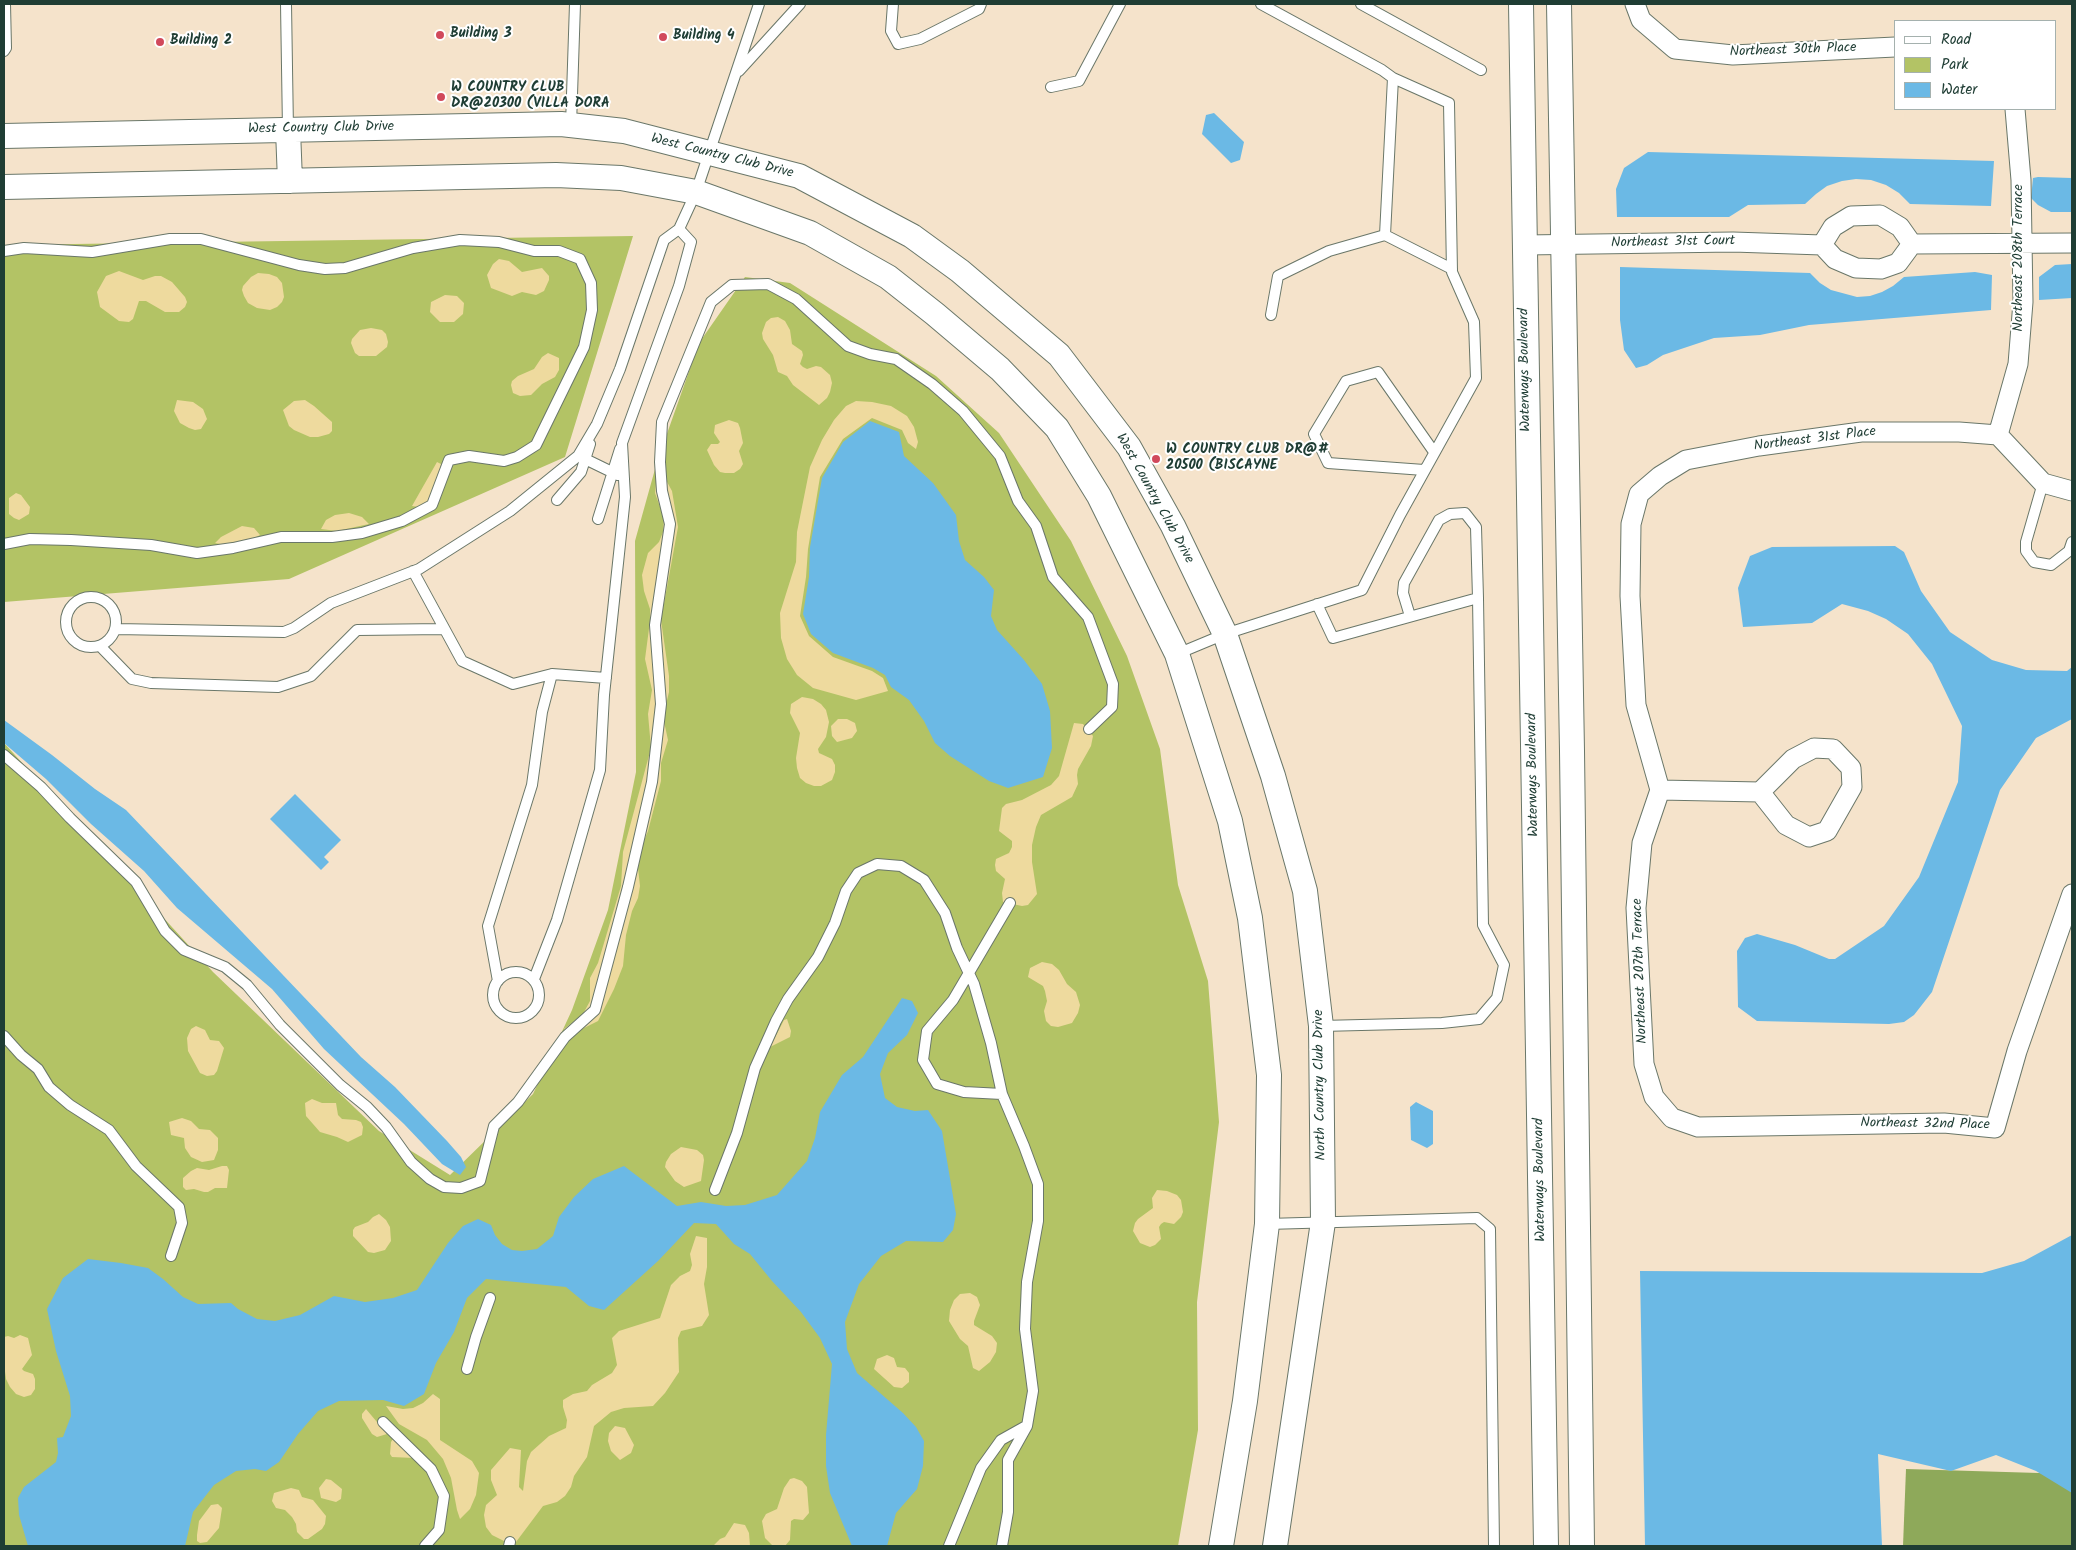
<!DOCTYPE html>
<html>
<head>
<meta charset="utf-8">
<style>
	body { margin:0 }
	#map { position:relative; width:2076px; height:1550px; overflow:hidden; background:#f5e3cb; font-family:Kalam,sans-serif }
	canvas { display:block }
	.frame { position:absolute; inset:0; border:5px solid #1f3d34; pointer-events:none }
	.legend { position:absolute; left:1894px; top:20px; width:162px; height:90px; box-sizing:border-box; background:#fff; border:1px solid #a5b1ae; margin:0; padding:6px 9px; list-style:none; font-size:15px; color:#1f3d34 }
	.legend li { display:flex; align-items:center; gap:10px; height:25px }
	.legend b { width:25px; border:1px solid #a5b1ae }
</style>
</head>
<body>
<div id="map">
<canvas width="2076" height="1550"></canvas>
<div class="frame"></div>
<ul class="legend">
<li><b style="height:6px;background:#fff"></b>Road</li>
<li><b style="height:14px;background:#b3c365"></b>Park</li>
<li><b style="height:14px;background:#6bb9e5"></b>Water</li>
</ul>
</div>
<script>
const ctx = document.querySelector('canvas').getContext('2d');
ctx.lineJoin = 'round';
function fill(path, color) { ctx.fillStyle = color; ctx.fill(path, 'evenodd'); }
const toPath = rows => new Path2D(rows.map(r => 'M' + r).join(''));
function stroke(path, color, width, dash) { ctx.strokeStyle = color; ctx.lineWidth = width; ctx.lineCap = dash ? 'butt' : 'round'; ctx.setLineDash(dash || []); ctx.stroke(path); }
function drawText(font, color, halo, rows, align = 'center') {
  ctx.font = font + ' Kalam,sans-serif'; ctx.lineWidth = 4; ctx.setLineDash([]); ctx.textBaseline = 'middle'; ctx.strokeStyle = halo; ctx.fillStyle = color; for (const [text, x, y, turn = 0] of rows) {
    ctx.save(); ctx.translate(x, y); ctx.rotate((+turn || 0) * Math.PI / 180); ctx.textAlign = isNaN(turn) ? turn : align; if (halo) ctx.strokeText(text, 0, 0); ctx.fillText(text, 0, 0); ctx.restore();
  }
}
fill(toPath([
	[633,236,565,457,289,579,4,602,4,245],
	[745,277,790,283,936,376,999,433,1071,541,1127,656,1160,749,1178,885,1208,981,1219,1122,1197,1302,1198,1430,1178,1546,4,1546,4,743,213,972,379,1131,450,1175,533,1094,572,1010,608,910,636,772,635,541,657,462,699,343]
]), '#b3c365');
fill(toPath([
	[1906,1469,2072,1474,2072,1546,1903,1546]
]), '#8ea95a');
fill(toPath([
	[499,259,509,261,522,272,542,268,549,276,549,280,544,291,536,295,522,292,512,296,491,288,487,275,493,264],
	[119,271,143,280,155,276,161,276,172,282,185,297,187,302,185,307,179,312,165,312,146,301,139,301,133,319,129,322,119,321,100,307,97,292,106,276],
	[258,273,269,274,277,277,282,283,284,297,282,302,277,307,270,310,257,308,248,303,244,296,242,290,243,286,251,277],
	[445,295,457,296,464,303,463,314,454,322,440,322,430,312,431,302],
	[778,317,785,321,790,330,792,344,802,351,803,355,800,364,803,367,807,369,816,366,821,367,830,375,832,383,830,392,827,398,819,405,793,385,787,376,778,372,773,355,763,339,762,333,766,322,771,318],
	[371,328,382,330,386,334,388,342,387,347,376,356,359,356,355,353,351,343,352,339,360,330],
	[548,353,559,358,559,370,555,377,542,384,531,395,520,396,513,393,511,385,512,381,518,376,534,369,542,357],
	[177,400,193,402,203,409,207,419,201,429,195,430,189,428,180,423,174,411],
	[305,400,314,406,332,422,332,431,329,434,318,437,310,437,294,430,289,426,283,410,294,401],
	[856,401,872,402,891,406,907,416,914,427,918,442,916,449,908,443,902,430,872,418,843,439,820,477,808,549,806,577,800,616,809,636,833,657,872,671,883,678,888,691,856,700,813,688,797,675,787,659,781,638,780,613,796,562,797,532,810,467,822,440,834,420,846,406],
	[729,420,738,423,740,428,743,443,739,451,743,464,740,469,734,473,725,473,720,472,714,465,707,450,711,444,718,444,720,442,714,433,715,425],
	[437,462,441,464,440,471,428,502,419,507,412,506],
	[666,480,672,491,678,527,661,620,669,676,669,692,663,717,668,740,661,763,661,781,648,831,641,848,638,868,640,886,638,898,632,911,626,935,623,966,614,989,598,1021,576,1032,569,1039,564,1029,583,1014,590,1001,590,978,598,963,621,886,623,852,651,748,648,714,652,690,645,659,650,621,650,609,644,591,642,575,648,553,659,542,663,532,664,518,655,493,656,483],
	[16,493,21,495,30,507,29,514,19,520,14,518,9,514,9,498],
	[349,513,362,517,369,524,337,531,321,529,326,520,335,515],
	[242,526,254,528,260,535,252,539,225,545,215,543,221,537],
	[802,697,813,699,821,704,826,710,829,722,826,737,818,749,819,753,832,759,835,765,835,772,832,780,821,786,814,786,806,783,800,778,797,768,796,758,800,733,790,713,791,704],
	[838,719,847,719,855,723,857,731,852,738,837,742,832,736,831,726],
	[1074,723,1083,724,1093,736,1091,746,1078,769,1077,775,1078,784,1072,797,1041,815,1036,827,1032,845,1032,862,1037,894,1028,905,1022,906,1003,902,1002,893,1005,879,996,871,995,865,996,859,1009,853,1012,847,1012,841,999,831,1002,808,1006,804,1022,800,1051,785,1059,776],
	[1042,962,1052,964,1059,970,1067,984,1076,992,1080,1005,1078,1013,1072,1023,1058,1027,1051,1026,1046,1021,1044,1011,1047,1001,1045,991,1043,986,1028,977,1030,968],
	[787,1019,791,1031,790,1037,770,1047,784,1020],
	[196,1026,205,1030,210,1040,219,1041,224,1048,217,1071,214,1075,207,1076,200,1073,188,1051,187,1038,191,1029],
	[312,1099,322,1103,336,1103,338,1115,342,1119,356,1120,361,1122,363,1127,362,1135,348,1142,337,1137,320,1132,306,1116,305,1103],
	[182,1118,191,1121,199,1129,210,1130,218,1138,218,1150,214,1160,202,1162,191,1157,185,1148,184,1138,171,1135,169,1122],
	[681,1147,697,1150,703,1155,704,1160,701,1181,684,1187,675,1181,665,1167,666,1162,671,1154],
	[222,1166,227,1166,229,1170,227,1188,215,1188,208,1192,204,1192,194,1189,186,1190,183,1187,183,1178,191,1171,197,1168,209,1170],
	[1157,1190,1167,1191,1177,1195,1181,1200,1183,1212,1181,1217,1174,1224,1164,1222,1161,1224,1159,1227,1161,1239,1155,1245,1150,1247,1140,1243,1133,1231,1135,1223,1138,1219,1153,1208,1152,1198],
	[379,1214,386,1220,390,1227,391,1241,385,1250,374,1253,368,1252,353,1236,353,1230,355,1227,368,1222,373,1217],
	[696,1236,707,1238,707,1267,704,1284,709,1315,702,1326,681,1331,678,1338,679,1372,665,1393,653,1406,624,1408,611,1412,594,1426,587,1457,574,1476,571,1487,565,1496,557,1502,543,1506,516,1542,504,1541,492,1535,486,1527,484,1515,486,1505,497,1495,491,1480,491,1470,510,1448,521,1450,519,1487,523,1491,527,1461,531,1452,549,1436,566,1428,567,1420,563,1407,563,1400,573,1394,587,1391,592,1385,612,1373,617,1365,612,1338,619,1331,660,1318,671,1285,680,1276,690,1271,692,1265,690,1254],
	[970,1293,977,1297,980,1305,974,1321,974,1325,992,1336,997,1343,996,1352,990,1362,979,1371,973,1368,968,1346,960,1339,949,1321,950,1310,954,1300,960,1294],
	[20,1335,28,1338,32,1355,22,1369,24,1371,33,1374,35,1379,35,1389,31,1395,24,1397,16,1394,10,1387,6,1379,4,1364,4,1337,8,1336,14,1338],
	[887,1355,894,1358,897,1367,905,1368,909,1373,909,1382,902,1388,894,1387,874,1369,877,1359],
	[433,1394,440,1399,440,1440,472,1461,479,1473,476,1495,470,1509,460,1519,457,1510,451,1478,443,1459,427,1440,399,1424,386,1406,403,1409,413,1408,423,1403],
	[366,1409,382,1428,387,1434,377,1437,372,1434,362,1418,362,1414],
	[615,1426,625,1428,634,1445,631,1453,620,1460,611,1451,608,1441,609,1433],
	[393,1439,414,1458,392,1457,390,1454,391,1442],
	[794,1478,802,1481,807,1487,809,1513,803,1520,794,1519,791,1521,790,1540,785,1546,773,1546,765,1538,762,1521,766,1514,777,1509,784,1488,790,1479],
	[326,1479,331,1480,342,1489,341,1499,336,1502,321,1498,319,1488],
	[291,1488,299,1490,302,1497,313,1500,326,1516,325,1524,322,1529,308,1539,304,1539,297,1532,296,1524,292,1517,285,1510,276,1508,272,1501,274,1493],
	[218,1504,222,1508,219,1528,207,1542,200,1543,197,1541,197,1535,199,1521,211,1505],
	[734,1523,745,1525,749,1533,750,1546,713,1546,720,1539,725,1537]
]), '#eeda9e');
fill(toPath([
	[1214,113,1244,142,1240,160,1231,163,1202,134,1206,115],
	[1648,152,1994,161,1991,206,1910,204,1899,193,1886,185,1871,180,1856,179,1842,181,1827,186,1816,194,1805,204,1748,205,1729,217,1617,217,1616,189,1624,168],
	[2038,177,2072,178,2072,212,2051,212,2038,205,2031,198,2033,178],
	[2072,264,2072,298,2039,300,2039,277,2055,265],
	[1620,267,1810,273,1820,283,1831,290,1857,297,1870,296,1882,292,1893,286,1904,277,1975,272,1992,275,1991,310,1809,325,1760,335,1714,338,1663,355,1647,365,1636,368,1624,350,1620,320],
	[870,421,899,432,904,456,933,483,956,515,959,541,965,560,984,577,994,590,991,616,997,630,1024,660,1042,684,1050,711,1052,748,1043,777,1008,788,989,781,950,756,935,743,924,721,909,700,891,687,885,675,873,668,833,653,811,634,803,614,809,577,810,547,822,478,843,442],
	[1895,546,1904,552,1921,591,1950,632,1992,660,2026,670,2067,671,2072,667,2072,719,2036,738,2000,790,1932,992,1914,1015,1904,1022,1889,1024,1757,1021,1738,1007,1737,951,1745,938,1757,934,1795,945,1829,959,1835,959,1884,926,1919,877,1958,782,1962,726,1932,664,1908,634,1886,619,1868,611,1842,604,1812,623,1743,627,1738,588,1750,556,1772,547],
	[4,720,52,755,95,789,126,810,361,1057,395,1087,447,1141,461,1157,466,1167,460,1175,442,1164,404,1124,324,1049,272,989,177,908,144,871,91,824,46,779,4,743],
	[295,794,341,840,324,857,329,862,321,870,270,819],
	[902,998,912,1001,918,1013,907,1035,888,1053,880,1074,885,1098,897,1107,915,1111,928,1110,942,1131,956,1214,953,1230,943,1242,906,1241,881,1256,859,1284,845,1322,847,1349,857,1373,903,1413,916,1427,924,1441,923,1466,917,1489,896,1513,887,1546,852,1546,830,1493,826,1466,826,1435,832,1364,820,1338,801,1312,772,1281,750,1254,734,1244,716,1224,694,1223,658,1261,604,1310,589,1306,566,1287,486,1279,467,1298,454,1332,436,1363,424,1394,404,1406,383,1400,339,1401,318,1411,298,1434,279,1462,266,1471,255,1469,236,1471,214,1485,193,1512,185,1546,28,1546,19,1515,18,1498,24,1487,56,1462,58,1453,57,1438,63,1437,71,1416,70,1396,56,1351,47,1309,63,1278,88,1259,121,1263,148,1268,163,1279,183,1297,198,1304,231,1303,238,1309,257,1319,275,1321,300,1315,334,1296,365,1302,393,1298,417,1290,448,1243,463,1226,478,1219,491,1225,495,1235,502,1244,512,1250,522,1251,537,1249,553,1236,559,1217,574,1197,593,1179,624,1166,677,1206,701,1202,726,1206,745,1205,777,1195,807,1161,815,1138,820,1112,842,1075,863,1057],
	[1416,1102,1433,1111,1433,1144,1427,1148,1411,1140,1410,1107],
	[2072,1235,2072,1493,2036,1471,1996,1455,1951,1471,1878,1454,1882,1546,1645,1546,1640,1271,1982,1273,2024,1261]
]), '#6bb9e5');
const service = toPath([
	[286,4,288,130],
	[893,4,891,31,898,44,920,39,979,9,981,4],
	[1361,4,1481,70],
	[4,51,6,48,5,4],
	[739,71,800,4],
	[1393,78,1385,235,1452,269],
	[1051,87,1079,81,1120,4],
	[571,125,575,4],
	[679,229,696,192,759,4],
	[4,251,24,248,92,252,170,239,201,239,299,265,325,269,345,268,413,248,460,240,499,242,534,251,559,251,580,259,591,283,592,310,584,347,536,445,517,457,504,461,469,456,449,460,432,505,402,521,362,533,332,537,281,537,233,548,197,553,151,545,71,540,30,539,4,544],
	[1271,315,1278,276,1329,251,1385,235],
	[581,457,618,475],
	[1424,470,1328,463,1314,434,1346,381,1378,372,1434,452],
	[2043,483,2026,542,2026,551,2034,562,2051,565,2069,551,2072,542],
	[557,500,581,472,590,444],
	[598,519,620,449],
	[413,571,462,661,513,684,552,674,542,712,532,785,488,926,498,981],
	'66 622a25 25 0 1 1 50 0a25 25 0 1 1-50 0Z',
	[1317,604,1333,638,1478,598,1483,925,1504,965,1497,998,1479,1019,1442,1023,1321,1026],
	[1410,616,1403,593,1404,583,1439,520,1450,514,1465,513,1476,527,1478,598],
	[116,629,284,632,294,628,331,603,419,569,510,511,578,456,597,424,620,369,664,240,679,229,691,242,679,286,622,443,625,497,604,695,600,770,557,920,534,979],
	[100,646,132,679,151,683,278,687,311,676,357,630,444,629],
	[1177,654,1225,634,1362,590,1400,515,1476,378,1474,322,1452,272,1449,103,1393,78,1382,70,1261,4],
	[552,674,606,678],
	[4,755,41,787,70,818,136,882,165,931,184,950,225,967,247,985,280,1025,340,1085,367,1107,386,1127,411,1162,430,1179,444,1187,461,1188,480,1181,494,1126,518,1102,565,1037,595,1010,628,887,652,782,661,704,655,625,670,524,662,491,660,462,662,422,711,302,732,285,768,284,796,299,848,346,870,354,896,359,932,384,963,411,1000,456,1018,501,1036,526,1053,577,1088,617,1113,684,1112,707,1089,729],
	'493 995a23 23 0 1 1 46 0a23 23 0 1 1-46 0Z',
	[4,1036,21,1055,38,1069,49,1087,70,1105,109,1130,136,1166,179,1207,182,1223,171,1256],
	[1002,1094,964,1092,937,1084,923,1060,927,1031,953,1000,1010,903],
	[715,1190,737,1133,755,1068,776,1021,788,999,818,957,835,923,846,891,858,873,877,864,901,866,924,880,945,913,957,948,974,984,991,1043,1002,1094,1024,1146,1038,1184,1038,1221,1027,1282,1025,1329,1033,1391,1027,1426,1008,1460,1008,1512,1002,1546],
	[1267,1224,1477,1218,1490,1229,1494,1546],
	[467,1369,476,1337,490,1298],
	[383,1422,431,1469,444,1496,439,1530,425,1546],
	[509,1546,510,1542],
	[949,1546,981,1468,1001,1440,1026,1426]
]);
const minor = toPath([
	[1635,4,1641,20,1675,49,1733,55,1895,47],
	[1912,244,2072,243],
	[1525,245,1733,242,1822,245,1835,259,1856,268,1881,269,1898,263,1912,244],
	[1822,245,1833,227,1851,216,1880,215,1900,227,1912,244],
	[1998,435,2018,364,2023,302,2021,180,2015,109],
	[2072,491,2043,483,1998,435,1959,432,1861,432,1759,446,1686,460,1660,476,1639,494,1631,524,1630,596,1636,705,1660,790,1642,843,1636,908,1644,1064,1654,1097,1672,1118,1698,1127,1944,1123,1995,1128,2017,1051,2072,894],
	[1814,748,1833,749,1851,768,1852,787,1827,831,1809,837,1786,825,1760,792,1793,759,1814,748],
	[1660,790,1760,792]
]);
const tertiary = toPath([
	[1521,4,1546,1546],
	[1559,4,1572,751,1582,1546],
	[288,130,290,181],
	[4,136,561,124,624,131,799,176,912,236,960,271,1059,355,1129,447,1173,526,1225,634,1273,776,1305,891,1321,1026,1323,1222,1275,1546],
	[4,187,556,175,621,178,696,192,810,233,888,277,935,314,1000,369,1057,428,1099,496,1177,654,1230,821,1250,918,1269,1075,1267,1224,1245,1401,1221,1546]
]);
stroke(service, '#6a7769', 12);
stroke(minor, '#6a7769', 21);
stroke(tertiary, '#6a7769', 26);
stroke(service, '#fff', 10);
stroke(minor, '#fff', 19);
stroke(tertiary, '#fff', 24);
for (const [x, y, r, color] of [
	[440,35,5,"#d1495b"],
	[663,37,5,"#d1495b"],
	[160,42,5,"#d1495b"],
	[441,97,5,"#d1495b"],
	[1156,459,5,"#d1495b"]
]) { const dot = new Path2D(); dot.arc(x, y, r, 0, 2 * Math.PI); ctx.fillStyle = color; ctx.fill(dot); stroke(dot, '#fff', 2); }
drawText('bold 14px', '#1f3d34', '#fff', [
	["Building 3",450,35],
	["Building 4",673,37],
	["Building 2",170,42],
	["W COUNTRY CLUB",451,89],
	["DR@20300 (VILLA DORA",451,105],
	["W COUNTRY CLUB DR@#",1166,451],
	["20500 (BISCAYNE",1166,467]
], 'left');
drawText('14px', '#1f3d34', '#fff', [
	["Northeast 30th Place",1793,51,-2],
	["West Country Club Drive",321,129,-1],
	["West Country Club Drive",722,157,14],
	["Northeast 31st Court",1673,243,-1],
	["Northeast 208th Terrace",2020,258,-90],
	["Waterways Boulevard",1526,370,-91],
	["Northeast 31st Place",1815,440,-7],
	["West Country Club Drive",1154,499,61],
	["Waterways Boulevard",1534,775,-91],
	["Northeast 207th Terrace",1641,971,-92],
	["North Country Club Drive",1321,1085,-91],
	["Northeast 32nd Place",1925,1125,1],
	["Waterways Boulevard",1541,1180,-91]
]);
</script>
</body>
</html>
